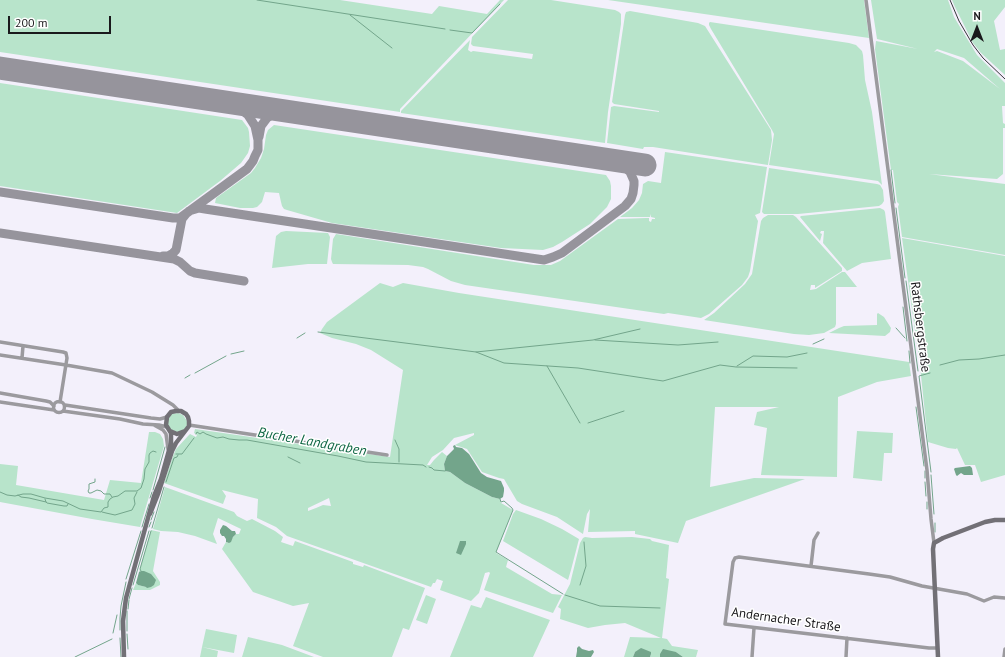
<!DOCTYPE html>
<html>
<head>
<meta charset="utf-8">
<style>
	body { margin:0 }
	#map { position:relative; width:1005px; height:657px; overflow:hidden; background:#f3f0fb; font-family:"PT Sans",sans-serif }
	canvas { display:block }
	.north { position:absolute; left:957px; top:8px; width:40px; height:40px; -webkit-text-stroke:3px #fff; paint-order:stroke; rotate:0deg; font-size:11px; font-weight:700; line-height:16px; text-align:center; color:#1a191c }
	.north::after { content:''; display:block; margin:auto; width:14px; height:18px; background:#1a191c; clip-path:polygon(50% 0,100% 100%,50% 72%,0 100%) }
	.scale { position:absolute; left:8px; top:16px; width:103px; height:18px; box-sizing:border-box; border:2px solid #1a191c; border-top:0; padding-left:5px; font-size:12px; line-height:14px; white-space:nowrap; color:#1a191c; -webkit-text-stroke:3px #fff; paint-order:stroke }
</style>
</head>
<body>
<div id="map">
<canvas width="1005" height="657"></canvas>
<div class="north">N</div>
<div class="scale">200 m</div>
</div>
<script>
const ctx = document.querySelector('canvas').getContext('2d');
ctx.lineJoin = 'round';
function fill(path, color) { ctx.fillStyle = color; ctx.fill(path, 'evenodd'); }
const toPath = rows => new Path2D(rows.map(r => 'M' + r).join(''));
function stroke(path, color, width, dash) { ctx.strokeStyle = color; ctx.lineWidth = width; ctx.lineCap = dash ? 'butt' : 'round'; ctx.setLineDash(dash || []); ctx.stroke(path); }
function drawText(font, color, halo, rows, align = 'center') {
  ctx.font = font + ' "PT Sans",sans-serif'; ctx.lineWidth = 3; ctx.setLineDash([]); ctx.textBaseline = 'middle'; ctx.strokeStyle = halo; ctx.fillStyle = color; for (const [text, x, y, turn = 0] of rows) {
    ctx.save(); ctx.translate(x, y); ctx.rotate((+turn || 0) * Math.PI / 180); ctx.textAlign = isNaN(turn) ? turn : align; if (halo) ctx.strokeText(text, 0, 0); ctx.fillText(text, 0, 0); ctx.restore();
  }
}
fill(toPath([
	[0,0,340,0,432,14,439,6,487,14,500,0,504,0,400,109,400,112,0,52],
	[508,0,551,0,615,10,619,12,621,14,621,24,608,112,605,143,401,113,401,111,470,40,468,50,471,52,473,51,532,59,533,54,473,46,471,44,472,37],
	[608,0,864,0,869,38],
	[871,0,948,0,954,17,977,55,1005,83,1005,106,1002,106,1003,123,1005,124,1005,128,1003,128,1003,174,997,179,929,174,1005,184,1005,255,902,237,898,207,899,204,897,202,893,170,891,170,875,49,876,41,918,49,877,39],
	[937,49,964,58,1000,89,963,61,937,51,934,52],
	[952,0,1005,0,1005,7,994,21,1000,50,1005,49,1005,75,981,53,973,43,955,7],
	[630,11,698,23,705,26,771,130,772,140,768,165,653,147,644,147,643,149,607,143,611,107,614,106,659,112,659,111,614,104,612,102,625,15,626,12],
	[710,22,849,43,856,45,862,51,863,55,865,80,872,112,882,185,878,181,769,165,774,134,772,130,711,29,709,25,709,23],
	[0,83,242,120,248,128,249,132,250,146,248,153,241,163,220,181,177,213,0,186],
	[274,125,606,175,610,181,611,186,611,199,607,207,590,224,562,242,553,247,543,250,501,248,332,223,287,210,284,209,282,206,281,202,279,193,265,192,262,202,257,207,253,208,240,208,215,203,216,198,251,173,255,168,261,158,264,149,266,135,268,130],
	[665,152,767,167,760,213,755,215,758,221,750,271,748,277,742,285,709,314,701,318,668,313,664,314,465,285,451,281,428,269,423,267,408,265,333,264,332,262,331,259,333,239,336,234,534,265,551,265,560,261,618,219,646,218,649,218,649,221,651,222,652,219,655,219,655,218,651,217,651,214,650,217,620,217,632,208,639,200,642,193,643,184,648,181,661,183],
	[769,168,877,184,880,185,883,190,884,201,882,204,879,206,798,214,764,214,762,212],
	[880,208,884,210,885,212,891,259,862,263,847,271,823,243,824,231,821,231,820,233,822,234,820,241,800,217,801,216],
	[768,215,793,215,796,217,842,268,842,271,815,288,815,285,811,285,810,290,816,289,842,272,845,272,857,287,836,287,836,324,835,327,824,333,809,335,794,334,704,320,714,313,745,284,752,274,761,221,763,218],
	[286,231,328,233,330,237,327,264,308,264,272,268,276,236,281,232],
	[902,238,1005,256,1005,475,981,482,975,465,965,465,957,448,956,449,948,448,928,442,920,366],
	[380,283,393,287,403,283,459,293,909,362,911,376,877,382,838,397,837,477,761,475,767,428,754,425,757,412,779,407,715,407,710,487,754,478,805,479,686,521,678,543,635,534,635,531,588,532,590,509,587,514,583,534,557,517,522,504,517,501,504,479,499,478,482,472,467,449,455,445,474,435,474,433,454,438,443,450,432,457,427,465,430,465,434,460,442,452,447,456,444,464,445,471,450,472,465,483,492,497,500,499,501,503,513,510,496,553,508,560,506,567,552,594,562,595,553,613,484,590,490,573,489,572,485,573,479,593,471,601,440,590,443,581,437,579,435,583,433,583,431,587,287,536,276,527,257,518,258,499,222,490,226,496,223,504,164,483,173,456,176,449,188,436,190,434,196,437,197,435,194,433,195,429,390,457,403,370,371,350,356,344,332,338,320,333,322,329,327,322],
	[329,498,331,506,323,505,316,508,308,511,308,508],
	[878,313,884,317,891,328,890,332,885,336,829,333,839,328,844,326,877,325,877,314],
	[178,413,183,415,187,421,187,425,185,429,180,433,169,429,167,418,171,414],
	[857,431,893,433,892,453,884,453,882,481,853,478],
	[149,432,155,432,160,434,163,439,164,446,140,527,92,519,0,502,0,464,18,466,16,485,104,500,110,480,141,483],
	[165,487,234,512,237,516,247,521,252,519,275,531,283,537,281,542,293,546,295,541,353,562,353,564,363,567,364,565,425,588,409,630,403,628,392,657,323,657,293,646,309,603,293,606,253,592,222,549,226,542,228,543,236,534,239,534,241,529,218,518,213,534,217,544,195,536,178,532,161,531,153,529],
	[516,510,541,519,562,529,579,539,571,570,568,580,503,541,513,514],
	[151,530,160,532,153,571,160,582,160,585,150,590,133,590,136,583,138,585,146,587,141,571,139,572],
	[585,537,592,538,632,537,650,539,652,541,669,545,666,578,669,579,662,638,667,639,672,646,698,650,696,657,683,657,676,652,660,654,660,657,650,657,651,654,635,652,633,657,624,657,630,637,661,638,625,623,605,625,588,628,560,619,561,609,558,607,570,584,580,543,583,538],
	[426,595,436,599,427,624,416,620],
	[486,597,550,620,533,657,450,657,471,605,481,608],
	[206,629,237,635,234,653,202,647],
	[248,637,282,645,314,657,242,657],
	[202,647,218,651,217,657,200,657]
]), '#b8e4cb');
fill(toPath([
	[455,445,456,447,462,448,469,454,481,473,487,477,501,481,504,488,504,491,503,497,500,499,492,497,465,483,450,472,445,471,444,464,447,456,454,449,453,446],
	[970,466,972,468,973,475,964,475,961,473,957,476,956,475,954,469,955,468],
	[223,525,226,526,232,531,235,531,236,534,233,537,231,542,229,543,226,542,226,539,224,536,222,536,220,533,220,530],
	[460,541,466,541,466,544,461,555,456,553],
	[141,571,144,571,151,574,156,580,154,585,151,587,147,588,146,587,138,585,136,583,139,572],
	[579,646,582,649,589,651,593,650,594,652,591,657,576,657,577,651,577,648],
	[641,648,651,652,651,654,650,657,633,657,635,652],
	[663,649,676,652,683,657,660,657,660,654]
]), '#73a58b');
stroke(toPath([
	[257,0,445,29],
	[350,15,392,48],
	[450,30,472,33,500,4],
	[891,170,895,203],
	[896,208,905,278],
	[906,281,918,371],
	[903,307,907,341],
	[896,328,905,338],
	[318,332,476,352,593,340,640,329],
	[297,338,305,333],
	[595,340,678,345,718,342],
	[813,344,824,339],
	[909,351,910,363],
	[476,352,504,363,578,368,663,381,720,365,736,367,797,368],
	[231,354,244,351],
	[940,365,959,360,979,359,1005,355],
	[547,366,580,423],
	[737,366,753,356,787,357,807,353],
	[195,373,226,356],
	[930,373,919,376,931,472],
	[185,378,190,375],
	[916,407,924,466],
	[588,423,624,411],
	[196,434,197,432,200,434,203,432,206,434,217,438,223,437,229,439,239,440,247,440,338,456,366,462,423,465,426,467],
	[395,440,399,449,399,462],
	[176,454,182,454,194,438],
	[288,457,300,463],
	[429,467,432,468,434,470,445,471],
	[925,471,925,478],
	[931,475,934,514],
	[95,479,95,482,89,484,89,489,88,491,89,493,91,493,97,490,101,491,104,494,110,494,112,497],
	[166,482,174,458,177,457,178,455],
	[925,482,926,496],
	[153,490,165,447],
	[0,492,7,495,15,496,23,494,31,494,45,498,63,501,80,509,101,512,104,508,108,507,108,502,110,499,113,497,118,496,125,491,137,491,141,488,144,479,145,469,149,462,149,455,150,453,153,451,156,452],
	[18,495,21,497,29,498,46,502],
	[150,498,152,492],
	[45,499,46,502,47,503,64,506,67,506,68,504],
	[500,499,501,502,504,501,512,508,513,510,496,552,563,594],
	[927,502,927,509],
	[102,512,106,513,115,515,132,510,135,504,134,498,137,492],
	[151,520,154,512],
	[935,523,935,532],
	[142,527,149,504],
	[149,527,151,522],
	[152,528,164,487],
	[141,571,140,569,151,531],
	[126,579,141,531],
	[133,585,149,531],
	[580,585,586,566,584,542],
	[565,595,600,606,660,608],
	[129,599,132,588],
	[128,609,129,600],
	[120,630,120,618,121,606,126,582],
	[127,631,127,611],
	[113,633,117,615],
	[127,634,128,649],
	[120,638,121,657],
	[75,657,112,639]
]), '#73a58b', 1);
stroke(toPath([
	[259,137,261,126,267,118,272,115,280,112,290,112],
	[0,192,173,218,180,218,247,169,253,161,255,156,258,150,258,140,255,126,248,115,239,108,229,103],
	[189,211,199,208,205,209,544,260,553,257,562,253,625,206,631,199,633,193,634,185,634,181,630,172,623,165,618,162,606,160],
	[0,233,174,259,180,262,190,271,195,273,244,281],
	[163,256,168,256,173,253,176,250,182,219,186,214]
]), '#96949c', 9);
stroke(toPath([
	[0,68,645,165]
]), '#96949c', 23);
stroke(toPath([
	[866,0,927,470,931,519,934,543],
	[0,342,63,352,66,353,67,358,60,402],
	[0,355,66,365,112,373,152,392,173,405,178,410],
	[22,358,23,346],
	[0,393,46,401,50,402,54,406],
	'53.5 407a5.5 5.5 0 1 1 11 0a5.5 5.5 0 1 1-11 0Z',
	[0,402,54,410],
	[65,405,151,418,160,419,167,417],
	[63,411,120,419,143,424,159,425,167,427],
	[154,425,163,430,166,434,168,449],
	[189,425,387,455],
	[811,566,814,540,818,533],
	[937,648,929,648,725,624,733,562,735,558,739,557,869,574,890,577,922,586,967,594,984,601,994,597,1005,598],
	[752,657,754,628],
	[846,657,847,638],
	[1004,657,1005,649]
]), '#9b9a9e', 3.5);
stroke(toPath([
	[170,431,177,434,185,431],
	[124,657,123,621,126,598,154,496,161,479,171,443,171,433,166,425,167,417,171,412,176,411,181,411,186,414,188,417,189,421,189,426,176,443,172,451,158,494,150,514],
	[938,657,933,549,934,543,943,538,985,522,995,520,1005,520]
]), '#727076', 4.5);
stroke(toPath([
	[950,0,959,21,973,45,983,58,1005,79]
]), '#39383c', 1);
drawText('13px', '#1a191c', '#fff', [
	["Rathsbergstraße",920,327,83],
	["Andernacher Straße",786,620,8]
]);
drawText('italic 14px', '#0e6643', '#fff', [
	["Bucher Landgraben",312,442,10]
]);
</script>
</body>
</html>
